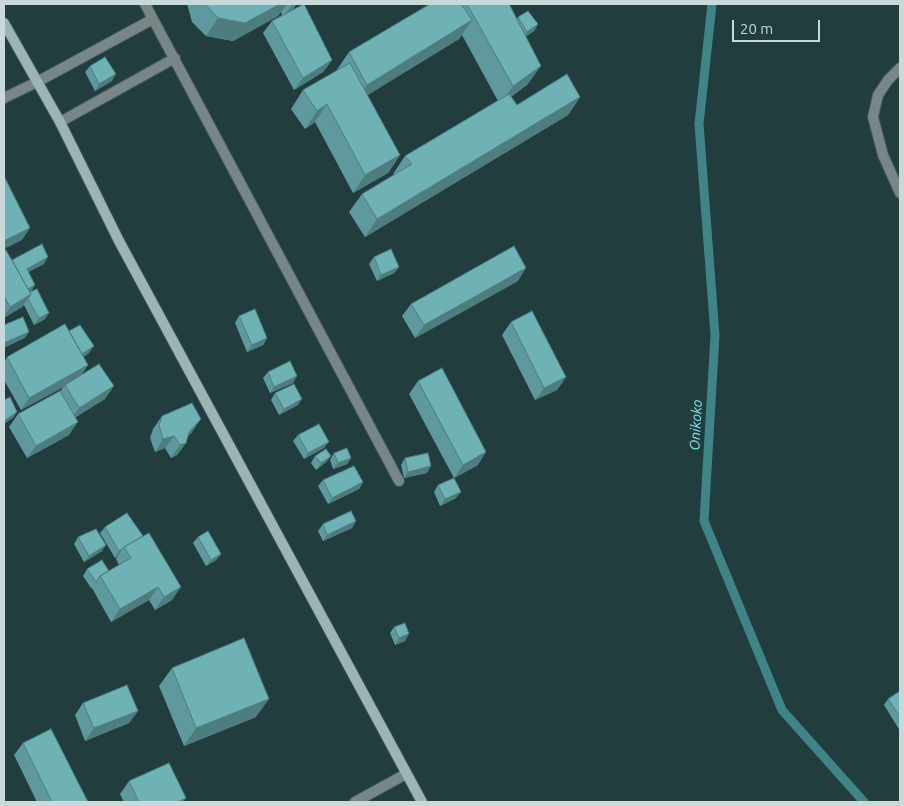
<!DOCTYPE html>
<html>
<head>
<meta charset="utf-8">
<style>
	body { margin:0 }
	#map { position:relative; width:904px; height:806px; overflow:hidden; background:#213d3e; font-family:Ubuntu,sans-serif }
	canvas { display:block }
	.frame { position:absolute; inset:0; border:5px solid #c9d8d9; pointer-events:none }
	.scale { position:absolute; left:732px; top:20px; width:88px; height:22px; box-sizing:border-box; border:2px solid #c9d8d9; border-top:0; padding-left:6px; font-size:15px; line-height:18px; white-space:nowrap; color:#c9d8d9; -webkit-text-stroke:4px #213d3e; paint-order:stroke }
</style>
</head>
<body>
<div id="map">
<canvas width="904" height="806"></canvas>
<div class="frame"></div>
<div class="scale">20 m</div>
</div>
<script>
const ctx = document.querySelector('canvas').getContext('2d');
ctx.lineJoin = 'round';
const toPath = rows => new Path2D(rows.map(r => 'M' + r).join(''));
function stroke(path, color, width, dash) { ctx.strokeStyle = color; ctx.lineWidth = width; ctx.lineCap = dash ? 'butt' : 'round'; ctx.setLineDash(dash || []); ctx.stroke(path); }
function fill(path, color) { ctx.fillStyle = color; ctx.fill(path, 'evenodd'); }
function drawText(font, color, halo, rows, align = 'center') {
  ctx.font = font + ' Ubuntu,sans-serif'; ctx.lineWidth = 5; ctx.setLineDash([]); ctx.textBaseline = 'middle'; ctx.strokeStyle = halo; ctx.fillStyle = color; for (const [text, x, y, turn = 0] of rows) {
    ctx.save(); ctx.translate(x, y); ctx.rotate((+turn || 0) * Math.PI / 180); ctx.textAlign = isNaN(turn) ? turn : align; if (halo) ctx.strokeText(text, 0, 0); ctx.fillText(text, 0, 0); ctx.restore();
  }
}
stroke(toPath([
	[712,4,699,124,715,335,704,521,782,710,864,802]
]), '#418487', 9);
const lane = toPath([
	[145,4,399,481],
	[37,82,153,19],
	[60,122,175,58]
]);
const street = toPath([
	[900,68,888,80,878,95,873,117,883,155,900,193],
	[4,98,37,82],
	[355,802,406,774]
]);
const secondary = toPath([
	[4,23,60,122,119,241,422,802]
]);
stroke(lane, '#3f595a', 12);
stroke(street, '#3f595a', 12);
stroke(secondary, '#3f595a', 12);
stroke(lane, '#798687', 10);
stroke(street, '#798687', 10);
stroke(secondary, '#9eb3b4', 10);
fill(toPath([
	[187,4,297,4,292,10,332,60,323,72,294,90,263,33,272,21,282,15,281,12,278,16,233,41,206,36,192,22],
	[430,4,511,4,510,5,517,19,518,17,538,24,534,31,526,36,528,84,511,97,517,105,580,97,568,115,365,237,349,212,362,194,394,175,393,174,405,156,498,101,462,35,459,39,367,95,400,155,388,173,353,193,315,122,305,129,291,109,303,90,336,71,349,52],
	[90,66,112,81,95,91,85,72],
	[4,251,12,260,44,264,28,272,31,292,45,319,34,325,24,305,22,307,4,318],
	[374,257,399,267,394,273,377,281,369,264],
	[518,281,415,338,402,316,411,304],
	[239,316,267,338,263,345,247,352,235,323],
	[511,322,566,377,557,390,535,400,502,335],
	[69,331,89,353,83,357,88,365,82,374,105,399,75,417,69,435,27,458,9,427,18,414,61,391,63,387,21,410,4,380,4,362,7,357],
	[268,372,293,383,270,393,263,378],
	[418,381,478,465,454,478,409,394],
	[275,393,298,405,279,415,271,400],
	[162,416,192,432,188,436,186,443,177,455,171,458,165,448,155,452,150,438,153,429],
	[298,435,324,448,304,459,293,441],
	[334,453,351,458,347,464,333,469,330,460],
	[315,456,331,456,326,462,316,470,311,463],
	[405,458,427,473,404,478,401,465],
	[323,480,363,482,359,489,328,504,318,486],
	[438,485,456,498,440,506,434,492],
	[127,513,172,600,155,610,149,600,111,622,92,588,91,588,83,576,87,569,109,571,119,565,116,559,118,556,115,558,100,533,105,527],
	[356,521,352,528,323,541,318,531,323,524],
	[78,537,102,551,84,562,74,544],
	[198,537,221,554,216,560,206,566,193,543],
	[394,627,405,641,395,645,390,633],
	[172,668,256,717,184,746,159,686],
	[900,691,900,731,884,705,888,699],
	[83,703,138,711,129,723,85,741,75,715],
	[23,743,88,802,37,802,14,755],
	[129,781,186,798,183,802,124,802,120,794]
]), '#5f999d');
fill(toPath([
	[280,4,287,4,278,16,233,41,206,36,218,18],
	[293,4,297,4,292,11,283,17],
	[472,20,459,39,355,103,367,85],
	[538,24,534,31,523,39,527,32],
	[332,60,323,72,294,90,303,78],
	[541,66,528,84,500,104,513,86],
	[116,74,112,81,95,91,99,84],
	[580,97,568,115,365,237,377,219],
	[327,104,315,122,305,129,317,111],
	[400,155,388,173,353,193,365,175],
	[30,228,22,240,4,249,4,241],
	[48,257,44,264,22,275,27,269],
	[399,267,394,273,377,281,381,275],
	[526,268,518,281,415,338,424,325],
	[35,285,31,292,19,298,24,291],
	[31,294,22,307,4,318,4,316,10,307],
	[49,313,45,319,34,325,39,318],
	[29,332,25,338,4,348,4,343],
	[267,338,263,345,247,352,252,345],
	[94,346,89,353,76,361,80,355],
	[88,365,79,378,65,385,64,387,21,410,29,398],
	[297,376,293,383,270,393,274,387],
	[566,377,557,390,535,400,544,388],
	[114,386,105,399,70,421,79,408],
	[302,399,298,405,279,415,284,409],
	[17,412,13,418,4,424,4,421],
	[201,419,192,432,181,445,189,432],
	[78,422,69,435,27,458,36,446],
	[174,436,165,448,155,452,163,439],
	[329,442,324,448,304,459,308,453],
	[186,443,177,455,171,458,180,445],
	[486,452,478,465,454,478,463,465],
	[331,456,326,462,316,470,321,463],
	[351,458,347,464,333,469,338,463],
	[431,466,427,473,404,478,408,472],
	[363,482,359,489,328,504,332,498],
	[461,492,456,498,440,506,445,499],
	[356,521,352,528,323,541,327,535],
	[106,545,102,551,84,562,89,556],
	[122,549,118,556,115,558,119,551],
	[221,554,216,560,206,566,211,560],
	[158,587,149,600,111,622,120,609],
	[181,587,172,600,155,610,164,597],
	[409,634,405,641,395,645,399,638],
	[269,699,256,717,184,746,196,728],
	[138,711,129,723,85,741,94,728],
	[186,798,183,802,177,802]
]), '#4e7d7f');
const building = toPath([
	[205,4,280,4,245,23,218,18,205,4],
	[304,4,332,60,303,78,272,21,304,4],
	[430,4,461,4,472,20,367,85,349,52,430,4],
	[467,4,509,4,541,66,513,86,467,4],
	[528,11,538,24,527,32,518,17,528,11],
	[105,57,116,74,99,84,90,66,105,57],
	[350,63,400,155,365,175,327,104,317,111,303,90,350,63],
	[567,74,580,97,377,219,362,194,412,164,405,156,509,94,517,105,567,74],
	[4,176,30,228,4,241,4,176],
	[42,244,48,257,27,269,35,285,28,289,12,260,42,244],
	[514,246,526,268,424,325,411,304,514,246],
	[391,249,399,267,381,275,374,257,391,249],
	[6,250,31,294,10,307,4,296,4,251,6,250],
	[37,289,49,313,39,318,28,299,31,294,30,292,37,289],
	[255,309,267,338,252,345,239,316,255,309],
	[532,311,566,377,544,388,511,322,532,311],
	[23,317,29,332,4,343,4,325,23,317],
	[65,324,88,365,29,398,7,357,65,324],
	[80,325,94,346,82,354,69,331,80,325],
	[290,361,297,376,274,387,268,372,290,361],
	[99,364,114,386,79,408,65,385,99,364],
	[442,368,486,452,463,465,418,381,442,368],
	[294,384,302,399,284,409,275,393,294,384],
	[60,391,78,422,36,446,18,414,60,391],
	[10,397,17,412,4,421,4,400,10,397],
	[192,403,201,419,189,432,186,443,180,445,174,436,163,439,159,425,162,416,192,403],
	[319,424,329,442,308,453,298,435,319,424],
	[347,448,351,458,338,463,334,453,347,448],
	[326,449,331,456,321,463,315,456,326,449],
	[428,453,431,466,408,472,405,458,428,453],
	[354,466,363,482,332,498,323,480,354,466],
	[454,478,461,492,445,499,438,485,454,478],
	[351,511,356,521,327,535,323,524,351,511],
	[127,513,143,536,124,547,122,549,119,551,105,527,127,513],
	[96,529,106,545,89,556,78,537,96,529],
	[208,531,221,554,211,560,198,537,208,531],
	[149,533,181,587,164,597,158,587,120,609,100,576,131,558,124,547,149,533],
	[102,560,109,571,100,576,96,582,87,569,102,560],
	[405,623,409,634,399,638,394,627,405,623],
	[244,638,269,699,196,728,172,668,244,638],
	[127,685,138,711,94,728,83,703,127,685],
	[900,691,900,717,888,699,900,691],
	[51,729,88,802,52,802,23,743,51,729],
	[169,763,186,798,177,802,139,802,129,781,169,763]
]);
fill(building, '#6fb2b6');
stroke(building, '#4e7d7f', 1);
drawText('italic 14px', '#84edf3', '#213d3e', [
	["Onikoko",696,425,-87]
]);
</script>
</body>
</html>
